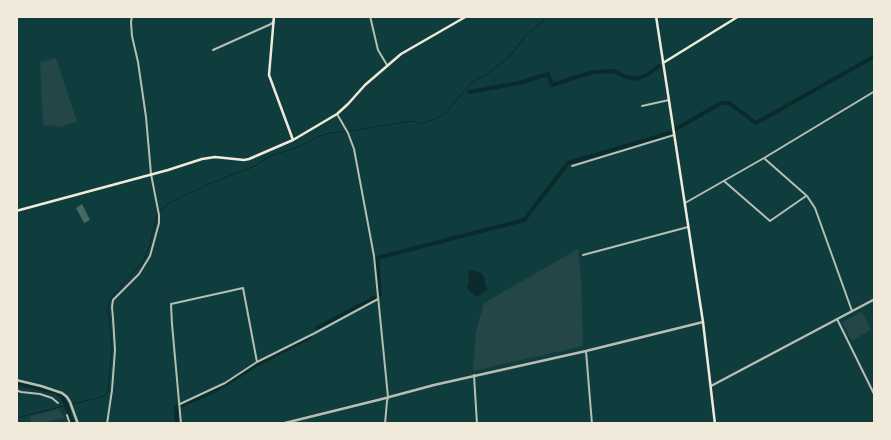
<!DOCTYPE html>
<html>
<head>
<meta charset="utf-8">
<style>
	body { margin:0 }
	#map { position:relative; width:891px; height:440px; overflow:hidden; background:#0f3d3e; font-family:Commissioner,sans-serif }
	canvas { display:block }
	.frame { position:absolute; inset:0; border:18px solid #f1e9da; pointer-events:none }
</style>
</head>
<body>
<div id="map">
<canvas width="891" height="440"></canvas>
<div class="frame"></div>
</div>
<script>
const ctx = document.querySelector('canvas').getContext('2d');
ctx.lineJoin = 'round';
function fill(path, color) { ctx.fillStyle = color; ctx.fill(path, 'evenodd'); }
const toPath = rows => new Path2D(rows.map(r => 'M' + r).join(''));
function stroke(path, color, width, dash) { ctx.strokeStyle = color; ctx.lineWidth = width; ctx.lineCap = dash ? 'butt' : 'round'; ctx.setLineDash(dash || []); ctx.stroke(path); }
fill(toPath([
	[56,58,77,122,58,127,52,125,43,126,40,62],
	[578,249,581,277,583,346,473,371,476,332,484,303],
	[862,312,871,329,852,341,842,322],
	[58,409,65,418,38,424,31,424,30,416]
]), '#244646');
fill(toPath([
	[469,271,476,271,479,273,482,273,485,280,485,284,488,290,478,296,475,296,467,288,469,281,468,273]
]), '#0a2a2b');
stroke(toPath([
	[160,210,171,202,209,184,255,166,270,156,301,146,317,137,330,133,357,130,400,123,412,121,420,124,438,118,446,113,470,84,479,78,484,77,511,55,525,36,544,20,547,16],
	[73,404,105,396,108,390,112,346,108,308,109,302,114,294,143,262,149,247,157,215],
	[16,418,68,405]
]), '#0a2a2b', 1);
stroke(toPath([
	[469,92,519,83,548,74,552,85,593,72,613,71,627,77,637,79,647,75,659,66],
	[676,129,721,103,729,103,756,123,875,56],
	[380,294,377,258,524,220,568,163,670,133],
	[317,328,374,298],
	[16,383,55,392,61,395,65,402,73,424],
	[180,406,214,391,258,364,310,337],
	[176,407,177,424]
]), '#0a2a2b', 4);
fill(toPath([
	[82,204,90,220,84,223,76,208]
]), '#486865');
stroke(toPath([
	[370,16,378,50,387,65],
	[213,50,271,24,274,21],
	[642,106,669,100],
	[337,114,348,133,354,149,374,256,388,397,387,401,385,424],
	[765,159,807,196,815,208,852,311],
	[572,166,674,135],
	[724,181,770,221,806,196],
	[685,203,764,158,875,91],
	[583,255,688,227],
	[837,319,875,396],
	[586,351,592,424],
	[474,375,477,424],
	[16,390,21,392,40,394,52,398,58,403],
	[180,404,225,383,257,362,315,333,378,299],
	[67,415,70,424],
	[107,424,112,390,115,350,113,318,112,307,113,300,139,274,150,256,159,223,159,215,151,174,146,117,138,62,132,36,131,22,132,16],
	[181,424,172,324,171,304,243,288,257,362]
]), '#b8beb3', 2);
stroke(toPath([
	[16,380,41,386,62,393,67,397,70,402,78,424],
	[711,386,875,299],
	[281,424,382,399,434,385,586,351,703,322]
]), '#b8beb3', 2.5);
stroke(toPath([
	[274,16,269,75,293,140],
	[656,16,703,322,715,424],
	[663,63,739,16],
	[16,211,168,170,202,159,215,157,244,160,249,159,293,140,337,114,348,104,365,85,401,54,467,16]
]), '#f1e9da', 2.5);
</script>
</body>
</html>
